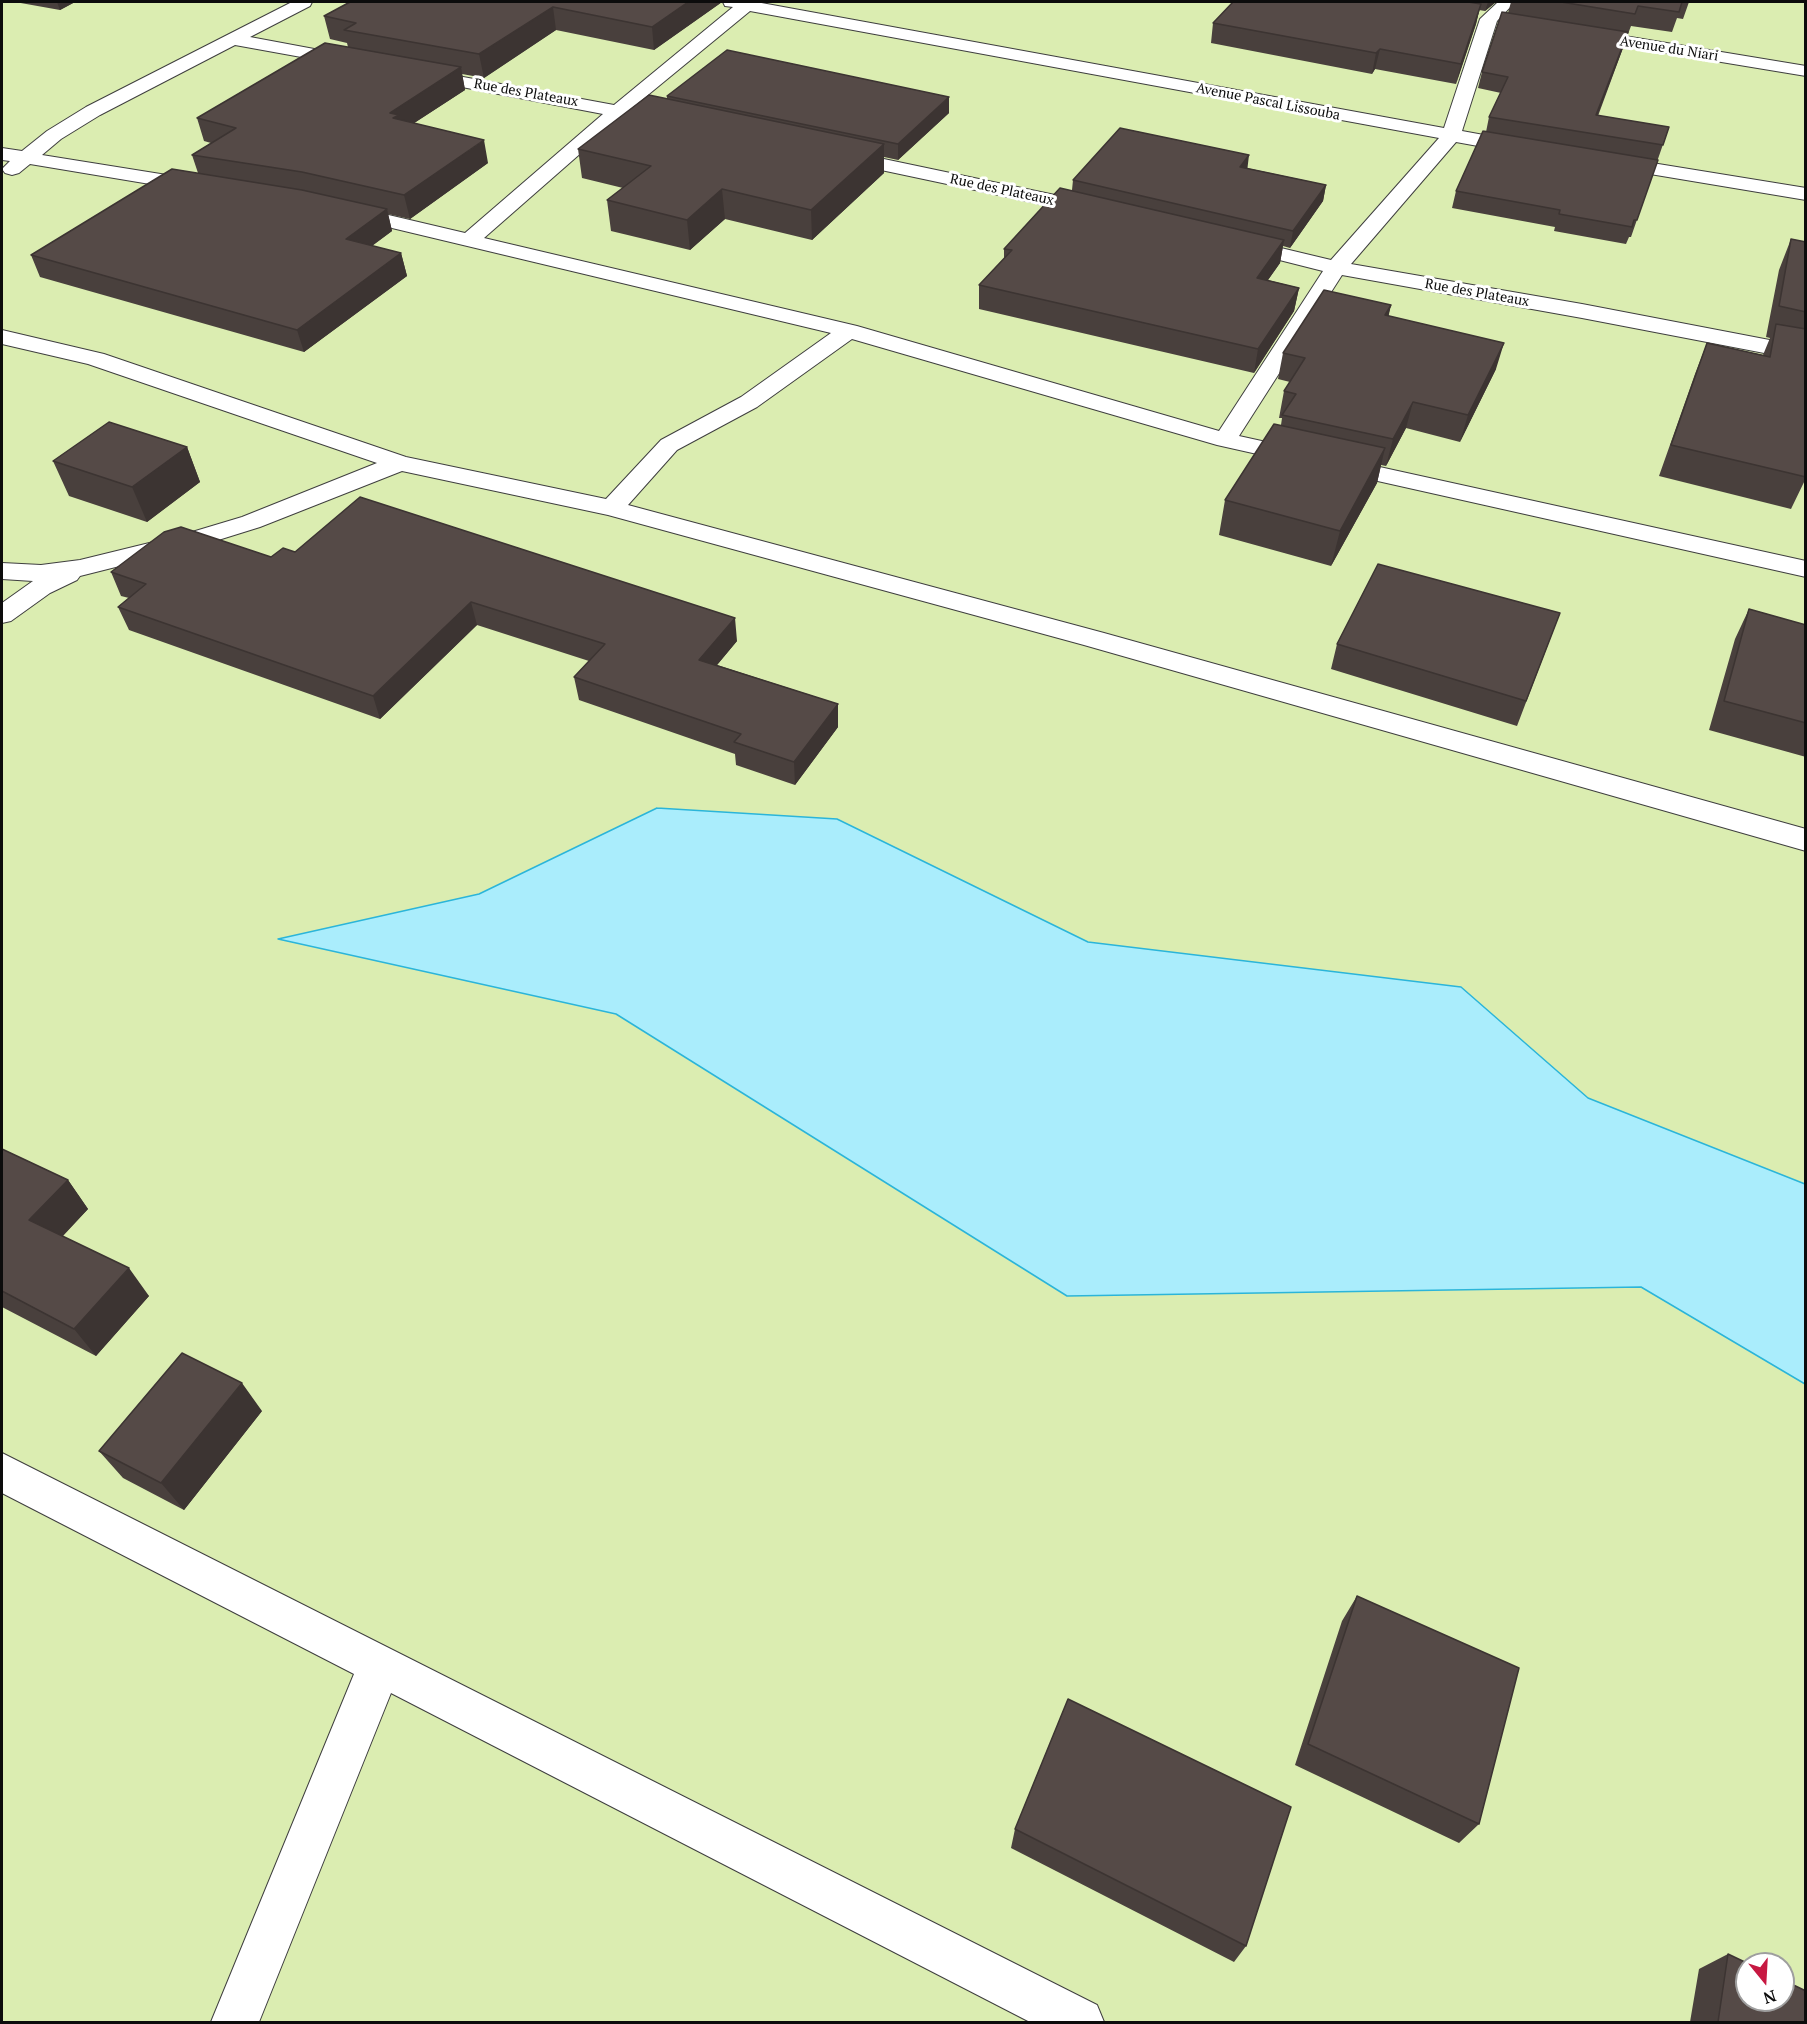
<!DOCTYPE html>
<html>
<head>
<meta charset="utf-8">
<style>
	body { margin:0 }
	#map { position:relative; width:1807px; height:2024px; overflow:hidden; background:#fff7eb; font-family:"PT Serif",serif }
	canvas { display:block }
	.frame { position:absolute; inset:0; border:3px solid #0c0c0c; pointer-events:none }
	.north { position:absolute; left:1735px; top:1952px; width:60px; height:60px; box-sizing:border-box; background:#fff; border:2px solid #9e9e9e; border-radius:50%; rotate:162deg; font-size:16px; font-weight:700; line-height:24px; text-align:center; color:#0c0c0c }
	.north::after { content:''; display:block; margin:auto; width:21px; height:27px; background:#c71842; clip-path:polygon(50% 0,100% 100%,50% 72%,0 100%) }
</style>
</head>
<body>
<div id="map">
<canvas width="1807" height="2024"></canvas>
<div class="frame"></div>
<div class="north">N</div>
</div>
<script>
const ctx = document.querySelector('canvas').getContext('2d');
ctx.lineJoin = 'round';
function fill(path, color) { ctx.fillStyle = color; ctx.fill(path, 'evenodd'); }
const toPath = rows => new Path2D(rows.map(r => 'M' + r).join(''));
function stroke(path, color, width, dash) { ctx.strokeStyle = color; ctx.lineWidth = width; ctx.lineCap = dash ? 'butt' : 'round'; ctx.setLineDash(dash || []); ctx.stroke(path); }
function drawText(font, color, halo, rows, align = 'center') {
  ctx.font = font + ' "PT Serif",serif'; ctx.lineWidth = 6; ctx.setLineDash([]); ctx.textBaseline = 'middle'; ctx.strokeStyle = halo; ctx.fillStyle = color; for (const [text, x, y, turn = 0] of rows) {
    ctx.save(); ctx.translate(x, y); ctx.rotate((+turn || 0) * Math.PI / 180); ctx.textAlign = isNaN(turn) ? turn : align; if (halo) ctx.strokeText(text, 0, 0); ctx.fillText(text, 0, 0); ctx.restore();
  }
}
fill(toPath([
	[2,2,1805,2,1805,2022,2,2022],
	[1747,1964,1783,1964,1783,2000,1747,2000]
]), '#dbedb1');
const water = toPath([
	[657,808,837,819,1088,942,1461,987,1588,1098,1805,1184,1805,1384,1641,1287,1067,1296,616,1014,278,939,479,894,657,808]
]);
fill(water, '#aaedfc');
stroke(water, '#2bb5d9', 1.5);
const street = toPath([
	[292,2,312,2,310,6,250,37,357,57,360,61,357,65,351,66,235,45,100,115,61,139,42,155,198,180,205,182,208,186,205,190,198,192,30,164,19,173,12,175,5,173,2,169,10,161,2,160,2,148,22,151,47,131,86,107,292,2],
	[723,2,756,2,1444,128,1480,19,1498,2,1515,2,1497,21,1462,131,1522,142,1529,144,1532,148,1529,152,1522,154,1456,142,1351,264,1582,304,1806,347,1806,361,1582,318,1342,275,1239,436,1806,561,1806,577,1217,445,852,339,757,407,677,450,628,505,1104,633,1806,829,1806,851,1084,645,608,515,402,471,260,527,199,546,80,576,77,580,50,593,11,621,2,623,2,603,33,581,2,579,2,563,41,565,80,560,182,535,242,517,377,463,88,364,2,344,2,330,104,354,406,457,606,499,661,440,741,397,831,333,346,217,339,215,336,211,339,207,346,205,465,233,603,114,420,79,414,78,411,74,414,70,420,69,614,105,733,7,725,6,723,2],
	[750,11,1439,138,1331,260,1239,238,1232,240,1229,244,1232,248,1323,271,1219,431,857,326,484,238,622,117,670,127,677,125,679,121,677,117,632,108,750,11],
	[1582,29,1806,66,1806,76,1576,38,1573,34,1576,30,1582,29],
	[841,150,1093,203,1100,205,1103,209,1100,213,1093,215,834,160,831,156,834,152,841,150],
	[1609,156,1806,188,1806,200,1602,166,1599,162,1602,158,1609,156],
	[2,1453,1097,2005,1104,2022,1030,2022,391,1693,259,2022,211,2022,354,1674,2,1493,2,1453]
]);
stroke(street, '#3f3f3f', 2);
fill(street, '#fff');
fill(toPath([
	[15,2,75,2,60,10],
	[350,2,722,2,654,50,556,30,484,78,462,74,465,90,414,123,488,163,410,219,388,214,392,231,372,246,401,253,407,276,304,352,40,277,31,255,198,173,192,155,211,143,204,141,197,118,348,47,347,43,330,39,324,16],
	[1233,2,1496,2,1485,11,1479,10,1476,24,1456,84,1375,69,1372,74,1211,43,1213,23],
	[1511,2,1689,2,1683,19,1677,18,1672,32,1631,26,1628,34,1627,34,1623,48,1598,116,1669,127,1631,237,1629,237,1626,244,1554,231,1555,227,1452,208,1456,191,1486,132,1489,117,1501,93,1478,88,1482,72,1508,13],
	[667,96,949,113,898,160,884,157,884,173,812,240,725,219,690,250,611,231,607,200,623,188,582,178,578,149,667,99],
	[1247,168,1326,185,1323,201,1290,248,1283,246,1280,263,1268,280,1299,288,1294,311,1254,373,979,309,979,285,1004,259,1004,249,1072,190,1073,180],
	[1791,239,1806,242,1806,478,1791,509,1659,476,1695,374,1707,343,1763,355,1770,338,1766,337,1779,270],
	[1391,305,1388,316,1496,369,1460,442,1406,428,1386,466,1381,465,1377,483,1331,566,1219,535,1225,500,1281,425,1282,418,1279,418,1284,391,1290,382,1278,379,1283,353],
	[187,447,200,482,147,522,69,496,53,461],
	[295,552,737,641,717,665,838,704,838,727,795,785,736,765,735,754,579,700,574,677,589,661,477,625,380,719,129,630,118,607,129,598,121,596,111,572,271,557],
	[1749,609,1806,625,1806,757,1709,730,1735,639],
	[1560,613,1517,726,1331,669,1337,644],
	[2,1149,68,1180,88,1209,63,1236,149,1296,96,1356,2,1307],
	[262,1411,184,1510,123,1478,99,1451],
	[1357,1596,1479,1824,1459,1843,1295,1765,1342,1621],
	[1015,1829,1246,1946,1234,1962,1011,1848],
	[1728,1954,1806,2022,1690,2022,1699,1969]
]), '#49403d');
fill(toPath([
	[57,2,75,2,60,10],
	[688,2,722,2,654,50,652,27],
	[1488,2,1496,2,1485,11],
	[1481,4,1476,24,1456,84,1461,64],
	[553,7,556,30,484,78,479,54],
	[1628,32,1623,48,1591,132,1596,115],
	[1380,49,1375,69,1372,74,1376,53],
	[461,67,465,90,402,131,390,113],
	[949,97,949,113,898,160,898,144],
	[484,140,488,163,410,219,404,195],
	[884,144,884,173,812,240,811,210],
	[1249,155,1247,172,1240,167],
	[1326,185,1323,201,1290,248,1293,231],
	[722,189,725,219,690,250,687,220],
	[387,209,392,231,351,261,346,239],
	[1284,240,1280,263,1253,301,1257,278],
	[401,253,407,276,304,352,297,330],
	[1299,288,1294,311,1254,373,1258,349],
	[1391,305,1385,332,1385,315],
	[1504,343,1496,369,1460,442,1468,415],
	[1413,402,1406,428,1386,466,1393,439],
	[187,447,200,482,147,522,132,487],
	[1385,448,1377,483,1331,566,1340,531],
	[471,602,477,625,380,719,373,696],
	[735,618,737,641,702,683,699,660],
	[838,704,838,727,795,785,794,762],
	[68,1180,88,1209,50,1249,29,1220],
	[129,1268,149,1296,96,1356,74,1329],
	[242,1383,262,1411,184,1510,161,1483]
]), '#3c3432');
const building = toPath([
	[350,2,688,2,652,27,553,7,479,54,344,30,356,23,324,16,350,2],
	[1233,2,1468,2,1481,4,1461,64,1380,49,1376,53,1213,23,1233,2],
	[1561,2,1682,2,1679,12,1638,6,1635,14,1561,2],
	[1502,12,1628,32,1596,115,1669,127,1663,145,1489,117,1508,77,1482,72,1502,12],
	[325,43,461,67,390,113,399,115,393,118,484,140,404,195,302,172,192,155,236,128,197,118,325,43],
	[727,50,949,97,898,144,667,96,727,50],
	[649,95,884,144,811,210,722,189,687,220,607,200,651,166,578,149,649,95],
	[1120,128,1249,155,1240,167,1326,185,1293,231,1073,180,1120,128],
	[1483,131,1658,160,1637,220,1634,220,1632,227,1559,214,1560,210,1456,191,1483,131],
	[172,169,302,190,387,209,346,239,401,253,297,330,31,255,172,169],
	[1060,188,1284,240,1257,278,1299,288,1258,349,979,285,1012,250,1004,249,1060,188],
	[1791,239,1806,242,1806,312,1779,306,1791,239],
	[1324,290,1391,305,1385,315,1504,343,1468,415,1413,402,1393,439,1282,415,1296,394,1284,391,1305,358,1283,353,1324,290],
	[1776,324,1806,329,1806,477,1671,445,1707,343,1770,357,1776,324],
	[109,422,187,447,132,487,53,461,109,422],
	[1274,424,1385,448,1340,531,1225,500,1274,424],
	[360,497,735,618,699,660,838,704,794,762,734,742,741,734,574,677,605,644,471,602,373,696,118,607,146,584,111,572,164,532,181,527,271,557,283,548,295,552,360,497],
	[1378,564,1560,613,1526,701,1337,644,1378,564],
	[1749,609,1806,625,1806,723,1724,701,1749,609],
	[2,1149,68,1180,29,1220,129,1268,74,1329,2,1291,2,1149],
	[182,1353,242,1383,161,1483,99,1451,182,1353],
	[1357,1596,1519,1668,1479,1824,1308,1744,1357,1596],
	[1068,1699,1291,1807,1246,1946,1015,1829,1068,1699],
	[1728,1954,1749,1964,1747,1964,1747,2000,1783,2000,1783,1980,1806,1991,1806,2022,1718,2022,1728,1954]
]);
fill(building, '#554a47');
stroke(building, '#3c3432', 1.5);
drawText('14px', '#0c0c0c', '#fff', [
	["Avenue du Niari",1669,49,9],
	["Rue des Plateaux",526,93,10],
	["Avenue Pascal Lissouba",1268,102,11],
	["Rue des Plateaux",1002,190,12],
	["Rue des Plateaux",1477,293,10]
]);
</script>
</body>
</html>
